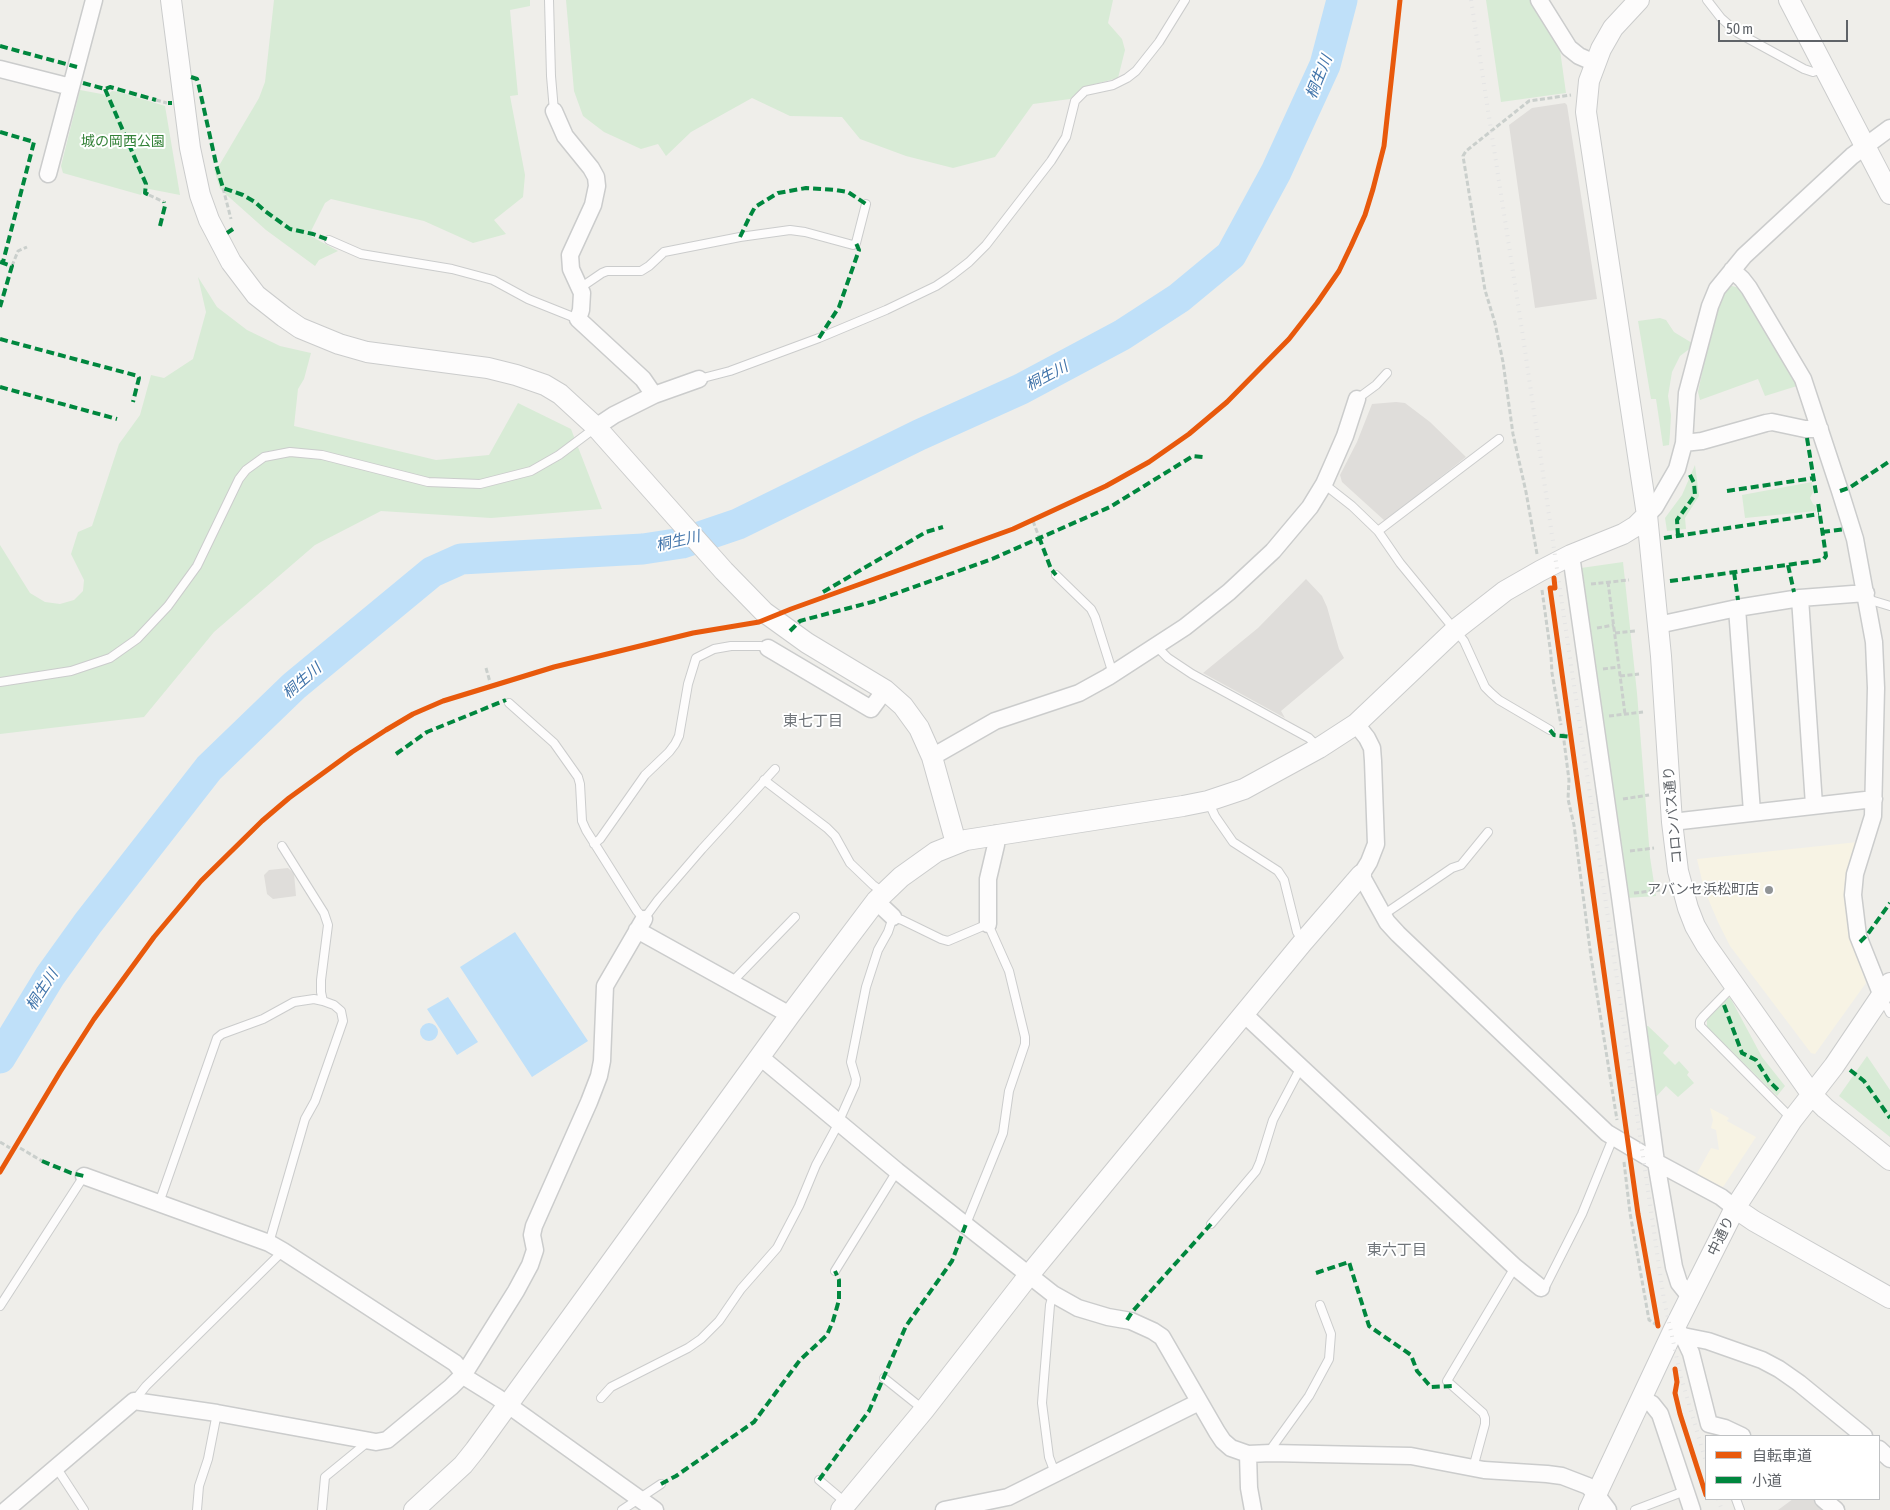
<!DOCTYPE html>
<html>
<head>
<meta charset="utf-8">
<style>
	body { margin:0 }
	#map { position:relative; width:1890px; height:1510px; overflow:hidden; background:#efeeea; font-family:"Asap Condensed","Noto Sans JP",sans-serif }
	canvas { display:block }
	.legend { position:absolute; left:1705px; top:1435px; width:175px; height:65px; box-sizing:border-box; background:#fff; border:1px solid #bfc1c3; margin:0; padding:6px 9px; list-style:none; font-size:15px; color:#5f6368 }
	.legend li { display:flex; align-items:center; gap:10px; height:25px }
	.legend b { width:25px; border:1px solid #bfc1c3 }
	.scale { position:absolute; left:1718px; top:20px; width:130px; height:22px; box-sizing:border-box; border:2px solid #5f6368; border-top:0; padding-left:6px; font-size:15px; line-height:18px; white-space:nowrap; color:#5f6368; -webkit-text-stroke:4px #fff; paint-order:stroke }
</style>
</head>
<body>
<div id="map">
<canvas width="1890" height="1510"></canvas>
<ul class="legend">
<li><b style="height:6px;background:#e8590c"></b>自転車道</li>
<li><b style="height:6px;background:#00873e"></b>小道</li>
</ul>
<div class="scale">50 m</div>
</div>
<script>
const ctx = document.querySelector('canvas').getContext('2d');
ctx.lineJoin = 'round';
function fill(path, color) { ctx.fillStyle = color; ctx.fill(path, 'evenodd'); }
const toPath = rows => new Path2D(rows.map(r => 'M' + r).join(''));
function stroke(path, color, width, dash) { ctx.strokeStyle = color; ctx.lineWidth = width; ctx.lineCap = dash ? 'butt' : 'round'; ctx.setLineDash(dash || []); ctx.stroke(path); }
function drawText(font, color, halo, rows, align = 'center') {
  ctx.font = font + ' "Asap Condensed","Noto Sans JP",sans-serif'; ctx.lineWidth = 4; ctx.setLineDash([]); ctx.textBaseline = 'middle'; ctx.strokeStyle = halo; ctx.fillStyle = color; for (const [text, x, y, turn = 0] of rows) {
    ctx.save(); ctx.translate(x, y); ctx.rotate((+turn || 0) * Math.PI / 180); ctx.textAlign = isNaN(turn) ? turn : align; if (halo) ctx.strokeText(text, 0, 0); ctx.fillText(text, 0, 0); ctx.restore();
  }
}
fill(toPath([
	[1858,842,1855,949,1866,983,1815,1054,1811,1053,1730,946,1718,922,1704,889,1697,859],
	[1710,1108,1729,1118,1727,1121,1756,1137,1723,1187,1696,1175,1711,1148,1719,1150,1716,1130,1711,1128,1713,1120]
]), '#f7f3e4');
fill(toPath([
	[1565,103,1567,105,1597,299,1535,308,1509,125,1532,108],
	[1396,402,1405,403,1430,422,1466,457,1385,521,1342,482,1340,475,1357,442,1372,404],
	[1306,579,1322,596,1327,607,1339,649,1344,658,1281,711,1285,718,1203,673,1258,628],
	[288,868,294,873,296,896,273,899,267,894,264,875,269,870],
	[1793,1499,1815,1499,1828,1510,1778,1510]
]), '#dfddda');
fill(toPath([
	[274,0,530,0,530,6,510,10,518,95,510,96,525,175,523,197,494,220,506,234,473,243,424,221,331,199,325,203,309,235,338,251,319,260,315,266,266,230,220,189,214,169,220,164,259,98,265,82],
	[566,0,1113,0,1108,23,1122,39,1125,50,1118,78,1084,87,1070,99,1033,104,995,157,953,168,906,156,860,139,842,117,790,116,752,98,691,132,666,156,658,144,641,149,604,132,583,116,574,91],
	[1486,0,1531,0,1543,15,1560,50,1566,93,1501,102],
	[80,90,107,95,112,91,119,92,165,106,180,195,144,188,141,195,63,173,61,166],
	[198,277,217,307,247,330,280,346,311,353,304,379,298,389,294,426,436,460,489,455,518,403,571,429,602,509,491,518,381,511,315,545,214,632,144,717,0,734,0,545,30,593,45,602,60,604,74,600,83,591,84,580,71,554,78,532,92,526,119,444,140,415,151,375,164,378,193,359,206,312],
	[1728,285,1740,288,1798,382,1797,386,1765,396,1758,379,1700,400,1698,392,1714,316,1720,300],
	[1660,318,1666,320,1674,332,1692,343,1692,347,1680,356,1672,372,1668,396,1671,415,1670,433,1669,445,1663,446,1656,399,1651,399,1638,321],
	[1695,465,1699,496,1685,518,1686,529,1667,531,1665,518,1682,495],
	[1812,482,1813,492,1810,498,1813,504,1816,506,1816,511,1745,518,1742,495],
	[1623,562,1637,693,1650,857,1656,896,1627,898,1581,568],
	[1728,998,1730,998,1732,1001,1762,1057,1785,1086,1777,1096,1707,1027,1707,1019],
	[1644,1026,1648,1026,1669,1046,1663,1053,1675,1065,1679,1061,1689,1072,1687,1075,1694,1083,1678,1097,1666,1086,1655,1098],
	[1867,1056,1890,1090,1890,1137,1839,1096]
]), '#d8ebd6');
fill(toPath([
	[515,932,588,1041,532,1077,460,967],
	[448,997,478,1042,457,1055,427,1009],
	'420 1032a9 9 0 1 1 18 0a9 9 0 1 1-18 0Z'
]), '#bfe0f9');
stroke(toPath([
	[0,1058,50,976,88,923,209,768,294,686,432,572,461,559,643,549,682,543,738,524,919,435,1021,389,1122,335,1179,298,1231,255,1276,172,1325,65,1342,0]
]), '#bfe0f9', 31);
const service = toPath([
	[549,0,551,76,554,111],
	[1707,0,1721,18,1738,33,1804,69,1813,72,1823,69],
	[329,240,361,254,452,269,493,280,528,299,578,319],
	[580,288,602,273,607,271,641,271,649,266,664,252,740,237,790,230,805,232,853,245,856,243,866,204],
	[699,379,730,371,819,338,886,310,936,286,951,276,969,262,986,245,1051,161,1066,137,1075,101,1085,91,1113,85,1127,78,1136,71,1159,42,1185,0],
	[1357,399,1376,385,1387,373],
	[1324,484,1352,506,1378,531,1400,563,1464,641,1485,687,1491,693,1499,700,1550,730],
	[1378,531,1499,439],
	[1056,575,1091,609,1095,617,1113,674],
	[1867,599,1890,606],
	[1157,647,1168,658,1192,674,1309,738,1318,747],
	[0,682,71,671,110,658,137,639,168,606,197,566,239,479,246,470,264,457,290,452,322,455,428,482,480,484,531,471,559,455,595,428],
	[509,703,554,743,578,777,580,784,582,821,586,830,637,911,644,919,658,900,702,849,775,769],
	[764,780,827,828,835,836,850,863,873,885,884,893],
	[1208,801,1215,816,1233,842,1278,871,1284,880,1297,932,1303,942],
	[594,844,600,839,645,775,669,752,675,744,679,736,688,684,696,658,714,649,731,646,761,646,768,648],
	[282,846,324,913,328,925,321,980,321,992,323,1001],
	[1383,915,1452,868,1461,865,1488,832],
	[732,982,795,917],
	[1734,985,1703,1017,1700,1021,1700,1026,1792,1119],
	[1882,997,1890,1013],
	[159,1203,217,1038,222,1034,263,1019,294,1002,314,999,323,1001,334,1005,341,1011,343,1021,315,1101,305,1119,269,1243],
	[1211,1224,1256,1171,1260,1162,1273,1120,1301,1067],
	[835,1271,897,1171],
	[1542,1288,1545,1287,1582,1214,1613,1138],
	[1053,1294,1050,1305,1042,1403,1049,1457,1055,1473],
	[0,1306,84,1176],
	[884,1378,924,1410],
	[601,1398,611,1387,688,1348,701,1339,719,1321,741,1289,777,1248,799,1206,816,1165,835,1130,855,1085,856,1079,851,1062,866,987,878,950,888,932,893,917,902,920,941,939,948,941,988,924,1009,971,1025,1037,1025,1044,1009,1091,1003,1133,966,1224],
	[134,1401,146,1386,283,1251],
	[1271,1453,1273,1446,1309,1396,1329,1359,1331,1334,1320,1305],
	[56,1467,84,1510],
	[1473,1468,1485,1424,1485,1418,1483,1413,1447,1381,1515,1267],
	[819,1480,845,1502],
	[1736,1499,1740,1510],
	[197,1510,199,1486,208,1459,217,1413],
	[322,1510,325,1477,369,1441],
	[622,1510,661,1484],
	[1635,1510,1685,1491]
]);
const minor = toPath([
	[1539,0,1569,48,1579,56,1595,63],
	[0,69,71,87],
	[554,111,565,136,591,168,596,177,597,186,593,205,570,255,571,269,582,293,581,310,578,319,643,379,654,395],
	[48,174,94,0],
	[1732,270,1742,279,1749,288,1803,379,1840,491,1855,539,1874,642,1876,688,1873,816,1855,874,1853,895,1858,936,1882,996],
	[596,427,614,415,654,395,699,379],
	[1684,443,1702,441,1766,423,1772,422,1805,429,1820,429],
	[1647,515,1655,507,1677,469,1684,443,1687,393,1710,306,1717,289,1744,256,1852,156,1890,128],
	[1571,555,1620,897,1656,1162,1674,1267,1679,1283,1691,1298],
	[1800,598,1814,805],
	[1737,608,1752,812],
	[1658,625,1737,608,1800,598,1866,593],
	[768,648,871,709,885,690],
	[1356,724,1367,738,1372,748,1373,761,1376,844,1369,862,1361,875,1387,922,1398,934,1607,1133,1656,1162,1721,1197,1735,1208],
	[932,757,995,721,1079,693,1108,677,1185,627,1229,592,1273,551,1310,507,1324,484,1335,459,1345,436,1357,399],
	[1672,822,1874,799],
	[876,901,893,917],
	[988,924,988,879,996,845,995,834],
	[637,930,790,1015],
	[1245,1015,1515,1267,1541,1288],
	[759,1056,897,1171,1053,1294,1078,1308,1108,1317,1131,1321,1153,1331,1162,1337,1217,1432,1223,1441,1231,1448,1248,1454,1271,1453,1411,1456,1484,1470,1547,1474,1562,1476,1588,1486,1596,1494,1608,1510],
	[84,1176,269,1243,283,1251,455,1363,468,1379,497,1397,655,1510],
	[1677,1331,1683,1336,1691,1353,1709,1424,1725,1428,1742,1436],
	[1683,1336,1708,1341,1762,1360,1779,1369,1799,1383,1864,1436],
	[1642,1399,1652,1404,1660,1414,1692,1510],
	[1879,1449,1890,1459],
	[1248,1454,1249,1488,1253,1510],
	[1823,1499,1836,1510],
	[6,1510,134,1401,217,1413,376,1442,387,1440,451,1387,464,1374,516,1291,530,1265,535,1250,532,1235,534,1226,589,1102,599,1076,602,1061,605,986,644,919],
	[944,1510,1008,1497,1199,1402]
]);
const tertiary = toPath([
	[171,0,190,148,200,195,209,220,231,262,256,295,284,317,300,328,339,344,367,352,488,368,516,375,545,385,560,394,596,427,724,571,764,612,807,643,885,690,903,706,919,728,932,757,956,843],
	[1639,0,1613,28,1601,49,1589,81,1586,112,1647,515,1661,656,1672,822,1678,871,1688,908,1695,926,1706,945,1812,1095,1825,1108,1890,1160],
	[1789,0,1890,194],
	[1735,1208,1754,1221,1890,1298],
	[414,1510,463,1465,475,1450,790,1015,876,901,901,877,936,852,966,840,1183,806,1208,801,1244,789,1319,748,1356,724,1455,630,1505,591,1540,571,1571,555,1623,534,1636,526,1647,515],
	[841,1510,924,1410,1029,1275,1303,942,1361,875],
	[1589,1510,1674,1329,1735,1208,1792,1120,1834,1066,1890,983]
]);
stroke(service, '#cbcccc', 10);
stroke(minor, '#cbcccc', 19);
stroke(tertiary, '#cbcccc', 22);
stroke(toPath([
	[156,100,167,103],
	[223,188,231,219],
	[149,195,164,202],
	[12,266,18,251,27,247],
	[1033,521,1039,537],
	[1537,554,1526,492,1513,434,1503,362,1495,323,1485,290,1463,156,1466,151,1529,101,1571,95],
	[1608,582,1625,714],
	[1591,584,1629,580],
	[1542,590,1551,655,1552,673,1561,725],
	[1597,628,1614,625],
	[1615,633,1636,631],
	[486,668,490,682],
	[1603,669,1619,667],
	[1620,676,1639,674],
	[1609,716,1643,712],
	[1563,733,1569,780,1568,799,1574,825,1591,957,1617,1120],
	[1623,799,1649,795],
	[1630,851,1654,848],
	[1634,893,1660,890],
	[0,1142,10,1148],
	[20,1148,42,1161],
	[1624,1162,1630,1213,1649,1320,1657,1325]
]), '#cacfcc', 3, [5, 2.5]);
stroke(service, '#fdfcfc', 8);
stroke(minor, '#fdfcfc', 16);
stroke(tertiary, '#fdfcfc', 20);
stroke(toPath([
	[1471,0,1522,330,1664,1300,1681,1377,1706,1462],
	[1718,1499,1722,1510]
]), '#e4e4e4', 4, [1, 6]);
stroke(toPath([
	[0,46,77,67],
	[191,77,197,79,198,82,217,168,223,188,243,195,255,202,265,211,290,229,313,234,329,240],
	[83,83,105,89,110,87,156,100],
	[105,89,146,184,145,193,149,195],
	[168,103,172,103],
	[0,132,34,142,3,262],
	[160,226,165,206,164,202],
	[227,233,233,229],
	[740,237,749,218,755,207,778,193,806,188,836,190,848,192,866,204],
	[0,262,12,266,0,307],
	[819,338,839,307,859,250,856,243],
	[0,339,138,376,139,378,133,402],
	[0,387,117,419],
	[1807,438,1816,493],
	[1727,491,1814,478],
	[1840,491,1849,488,1890,461],
	[1822,532,1845,529],
	[1678,536,1677,520,1695,495,1694,483,1689,473],
	[1039,537,1051,569,1056,575],
	[1664,538,1819,514],
	[1788,565,1794,592],
	[1734,572,1738,600],
	[1670,581,1823,560,1826,556,1818,502],
	[823,592,926,532,943,527],
	[790,631,800,621,807,619,872,602,992,559,1110,507,1193,456,1203,457],
	[1550,730,1554,735,1571,737],
	[396,754,427,732,506,700],
	[1860,942,1867,935,1890,903],
	[1724,1005,1742,1053,1756,1060,1769,1081,1780,1092],
	[1850,1070,1864,1081,1890,1118],
	[42,1161,71,1173,84,1176],
	[1316,1273,1349,1262,1369,1326,1411,1355,1417,1371,1431,1387,1453,1386],
	[1127,1320,1132,1312,1211,1224],
	[819,1480,869,1411,906,1326,952,1261,966,1224],
	[661,1484,676,1476,754,1422,800,1360,827,1335,833,1321,839,1300,839,1280,835,1271]
]), '#00873e', 4, [8, 4]);
stroke(toPath([
	[1554,578,1555,588,1550,588,1638,1214,1658,1326],
	[0,1172,60,1072,94,1019,154,937,201,881,262,821,289,798,352,752,386,730,413,714,443,701,554,667,693,633,759,622,791,609,1013,529,1106,486,1149,462,1189,434,1227,402,1289,339,1317,303,1339,271,1351,246,1365,215,1373,189,1384,146,1400,0],
	[1675,1369,1677,1382,1675,1393,1680,1414,1706,1495]
]), '#e8590c', 5);
for (const [x, y, r, color] of [
	[1769,890,5,"#919496"]
]) { const dot = new Path2D(); dot.arc(x, y, r, 0, 2 * Math.PI); ctx.fillStyle = color; ctx.fill(dot); stroke(dot, '#fff', 2); }
drawText('14px', '#348238', '#fff', [
	["城の岡西公園",123,142]
]);
drawText('14px', '#5f6368', '#fff', [
	["コロンバス通り",1673,815,-95],
	["中通り",1721,1236,-64]
]);
drawText('14px', '#5f6368', '#fff', [
	["アバンセ浜松町店",1759,890]
], 'right');
drawText('italic 15px', '#4174aa', '#fff', [
	["桐生川",1319,77,-68],
	["桐生川",1047,376,-28],
	["桐生川",678,541,-13],
	["桐生川",302,681,-41],
	["桐生川",42,990,-57]
]);
drawText('15px', '#70757a', '#fff', [
	["東七丁目",813,721],
	["東六丁目",1397,1250]
]);
</script>
</body>
</html>
